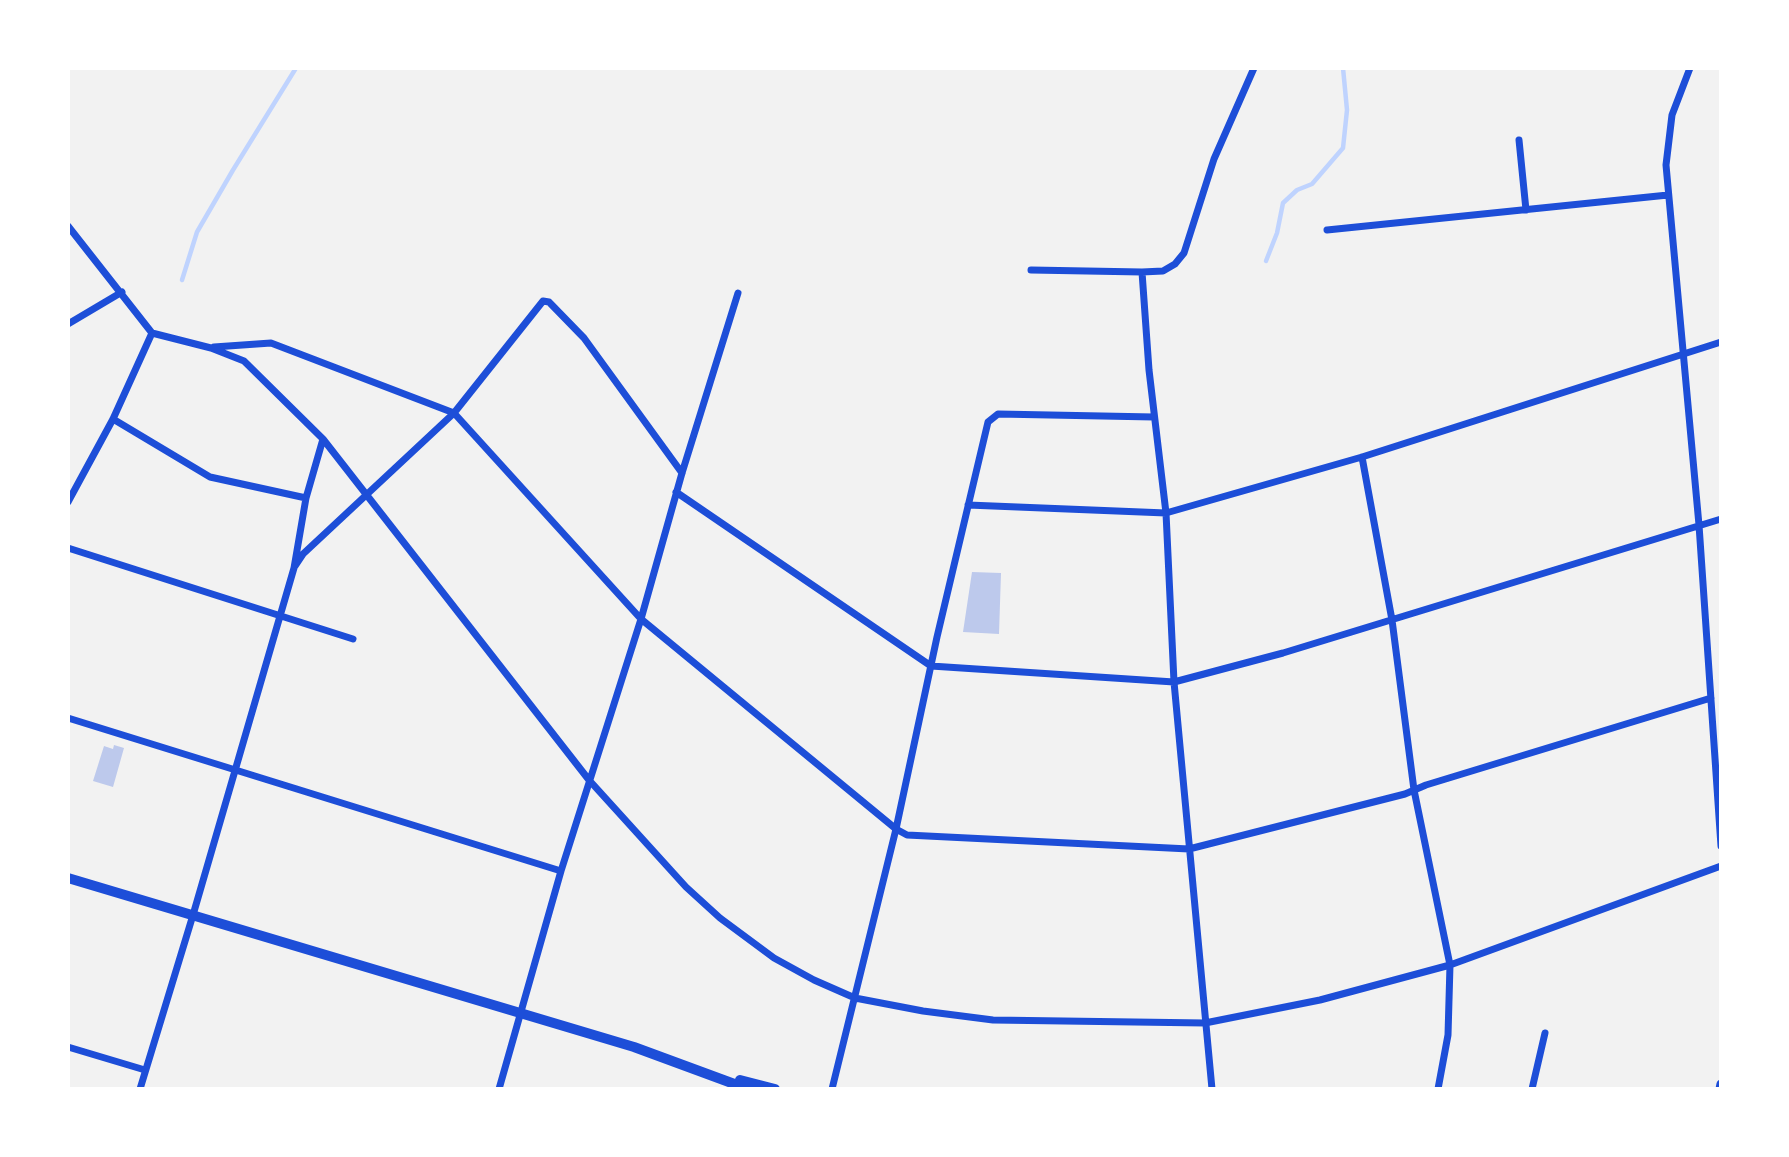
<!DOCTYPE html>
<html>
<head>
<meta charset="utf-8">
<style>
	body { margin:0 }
	#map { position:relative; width:1789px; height:1157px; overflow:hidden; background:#f2f2f2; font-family:"Roboto Condensed",sans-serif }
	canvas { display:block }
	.frame { position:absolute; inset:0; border:70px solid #fff; pointer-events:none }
</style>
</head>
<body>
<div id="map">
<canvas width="1789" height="1157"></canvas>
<div class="frame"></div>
</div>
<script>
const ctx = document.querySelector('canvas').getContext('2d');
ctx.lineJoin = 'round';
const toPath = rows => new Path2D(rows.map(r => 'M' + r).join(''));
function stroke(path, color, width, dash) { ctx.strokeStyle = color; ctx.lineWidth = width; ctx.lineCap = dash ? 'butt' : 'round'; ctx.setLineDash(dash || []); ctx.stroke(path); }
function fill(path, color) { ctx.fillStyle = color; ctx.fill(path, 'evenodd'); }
stroke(toPath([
	[1266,261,1277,233,1283,203,1297,190,1312,184,1343,148,1347,110,1343,68],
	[182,280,197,232,233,170,296,68]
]), '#bfd3fe', 4.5);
fill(toPath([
	[972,572,1001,573,999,634,963,632],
	[114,745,124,748,113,787,93,781,104,746,113,749]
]), '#bdc9ec');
stroke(toPath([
	[1690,68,1672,115,1666,165,1699,525,1721,846],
	[1519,140,1526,210],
	[68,226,152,333,211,348,244,361,323,439,589,780,686,887,720,918,774,958,814,980,855,998,923,1011,993,1020,1205,1023,1320,1000,1450,965,1721,866],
	[1327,230,1668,195],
	[1031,270,1142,272,1163,271,1175,264,1184,253,1214,159,1254,68],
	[1142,272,1149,370,1166,513,1174,682,1212,1089],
	[68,324,122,292],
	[214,347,271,343,454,413,641,619,896,829,907,835,1189,849,1405,794,1426,785,1711,698],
	[113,419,210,477,306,498],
	[1362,457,1392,620,1414,790,1450,965,1448,1035,1438,1089],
	[676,492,931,666,1174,682,1283,653,1721,519],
	[68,502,113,419,152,333],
	[968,505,1166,513,1362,457,1721,342],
	[68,548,353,639],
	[295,566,303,554,454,413,543,301,549,302,584,338,682,473],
	[68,718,561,871],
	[68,1047,145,1070],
	[140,1089,193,915,294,568,306,498,323,439],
	[499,1089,561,871,641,619,682,473,738,293],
	[832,1089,896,829,937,637,988,422,998,414,1154,417],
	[1532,1089,1545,1033]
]), '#1d4ed8', 7);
stroke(toPath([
	[1720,1089,1721,1084]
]), '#1d4ed8', 9);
stroke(toPath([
	[68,878,634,1047,748,1089],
	[740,1080,775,1089]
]), '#1d4ed8', 10);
</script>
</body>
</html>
